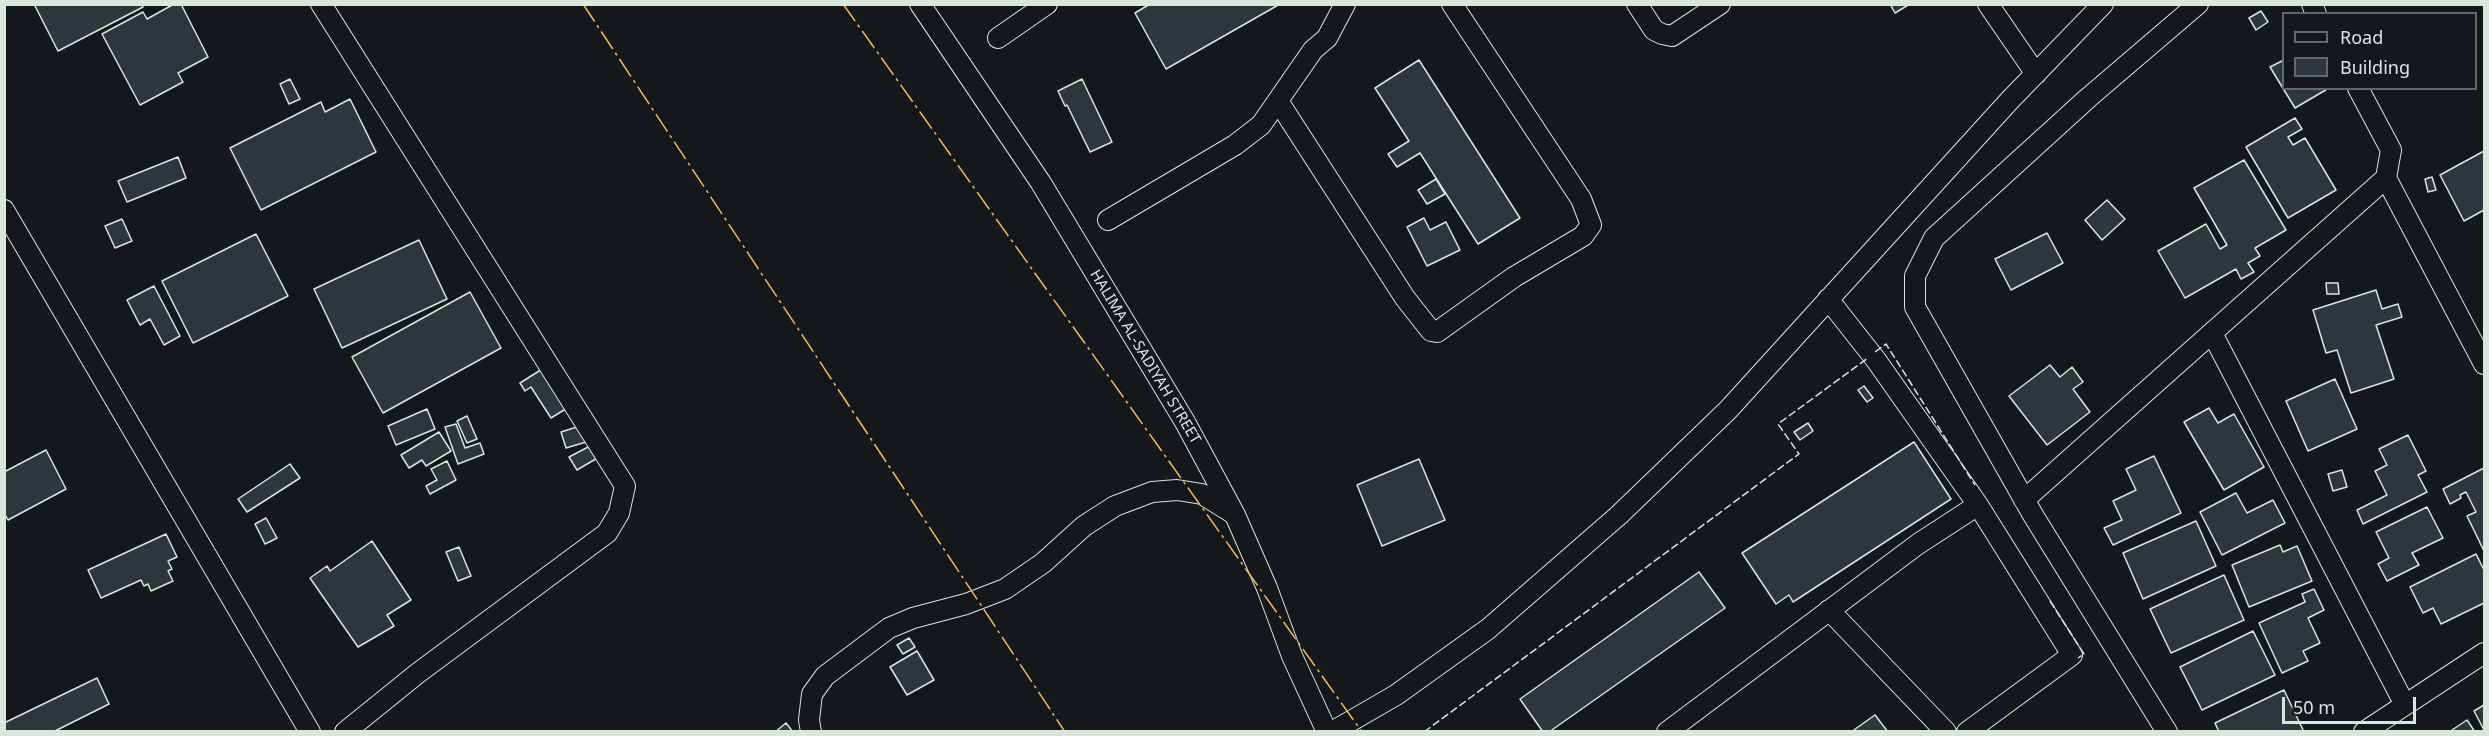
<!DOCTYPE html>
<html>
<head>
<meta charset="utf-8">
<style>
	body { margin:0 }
	#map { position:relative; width:2489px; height:736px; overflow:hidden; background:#14181c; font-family:"Noto Sans",sans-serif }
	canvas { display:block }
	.frame { position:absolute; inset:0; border:6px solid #d8e6dc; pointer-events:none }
	.legend { position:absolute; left:2282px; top:12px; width:195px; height:78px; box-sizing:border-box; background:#14181c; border:2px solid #626a69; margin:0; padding:8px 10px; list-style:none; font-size:18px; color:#d8e6dc }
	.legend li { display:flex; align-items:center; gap:12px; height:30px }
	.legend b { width:30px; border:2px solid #626a69 }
	.scale { position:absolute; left:2282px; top:697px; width:134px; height:27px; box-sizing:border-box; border:3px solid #d8e6dc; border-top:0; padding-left:8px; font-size:18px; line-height:21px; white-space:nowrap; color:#d8e6dc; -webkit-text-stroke:4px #14181c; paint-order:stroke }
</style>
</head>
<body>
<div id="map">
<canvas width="2489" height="736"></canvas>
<div class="frame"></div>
<ul class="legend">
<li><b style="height:8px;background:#14181c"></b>Road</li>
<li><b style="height:16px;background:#2c363c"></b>Building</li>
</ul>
<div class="scale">50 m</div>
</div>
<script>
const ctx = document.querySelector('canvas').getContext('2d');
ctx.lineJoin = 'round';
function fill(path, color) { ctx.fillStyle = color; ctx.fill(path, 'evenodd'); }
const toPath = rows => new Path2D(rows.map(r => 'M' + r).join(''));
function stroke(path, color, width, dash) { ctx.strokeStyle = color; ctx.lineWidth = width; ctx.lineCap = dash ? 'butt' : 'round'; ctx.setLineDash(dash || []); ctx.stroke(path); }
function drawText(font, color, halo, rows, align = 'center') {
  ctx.font = font + ' "Noto Sans",sans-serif'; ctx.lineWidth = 4.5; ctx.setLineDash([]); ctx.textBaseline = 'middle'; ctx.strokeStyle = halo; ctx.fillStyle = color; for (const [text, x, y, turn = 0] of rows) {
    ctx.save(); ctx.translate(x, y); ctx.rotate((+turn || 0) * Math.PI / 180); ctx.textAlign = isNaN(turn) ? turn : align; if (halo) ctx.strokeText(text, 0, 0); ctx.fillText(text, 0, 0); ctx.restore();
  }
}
const building = toPath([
	[34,4,142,4,143,7,58,51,34,4],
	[174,4,181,4,208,57,178,73,183,82,140,105,102,34,143,12,147,19,174,4],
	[1150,4,1280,4,1166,69,1135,13,1150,4],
	[1890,4,1910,4,1895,13,1890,4],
	[2261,11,2268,22,2256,30,2249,18,2261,11],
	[1419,60,1520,218,1478,244,1420,153,1397,167,1388,154,1409,141,1375,88,1419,60],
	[2284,60,2284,88,2329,88,2295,108,2270,67,2284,60],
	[290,79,300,99,289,104,280,84,290,79],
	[1082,79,1112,142,1090,152,1067,105,1065,106,1058,91,1082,79],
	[350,99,376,152,261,210,230,148,321,102,325,112,350,99],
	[2295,118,2302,129,2288,137,2293,145,2305,138,2336,190,2288,218,2246,147,2295,118],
	[2484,151,2484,210,2464,221,2440,175,2484,151],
	[178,157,186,178,127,202,118,181,178,157],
	[2244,160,2286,230,2255,248,2260,256,2248,263,2254,272,2241,279,2236,269,2185,298,2158,251,2206,224,2220,249,2227,245,2194,188,2244,160],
	[2432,177,2436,190,2428,192,2425,179,2432,177],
	[1436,179,1445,194,1427,204,1418,190,1436,179],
	[2107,200,2125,219,2102,240,2085,220,2107,200],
	[1424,218,1430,230,1446,222,1460,250,1427,266,1407,227,1424,218],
	[122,219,132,241,115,248,105,226,122,219],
	[2047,233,2063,263,2011,290,1995,259,2047,233],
	[256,234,288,296,193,343,162,281,256,234],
	[419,240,447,299,342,348,314,289,419,240],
	[2326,283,2338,283,2339,294,2327,294,2326,283],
	[154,286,180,336,164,345,150,319,140,325,127,300,154,286],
	[2376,290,2382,309,2398,304,2402,317,2376,325,2394,379,2351,393,2337,350,2326,353,2313,310,2376,290],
	[470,292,501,348,383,413,352,357,470,292],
	[2050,365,2060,377,2072,367,2083,382,2073,389,2090,412,2047,445,2009,396,2050,365],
	[547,366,572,405,551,418,531,387,525,391,520,383,547,366],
	[2335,379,2357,429,2308,451,2286,401,2335,379],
	[1864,386,1873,398,1867,402,1858,390,1864,386],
	[2209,408,2218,423,2234,414,2264,467,2224,490,2184,422,2209,408],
	[427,409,435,429,396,445,388,426,427,409],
	[467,416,477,439,467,443,457,421,467,416],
	[1808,423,1813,431,1800,440,1794,432,1808,423],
	[456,424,465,448,480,443,484,454,458,464,445,427,456,424],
	[580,426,586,442,566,448,561,432,580,426],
	[439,432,451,451,426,466,422,460,409,468,401,455,439,432],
	[2408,435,2426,471,2418,475,2427,492,2363,524,2357,510,2387,495,2375,471,2387,465,2379,449,2408,435],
	[1914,442,1951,499,1793,602,1789,595,1776,604,1742,553,1914,442],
	[592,445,599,457,577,470,569,457,592,445],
	[46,450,66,489,8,520,4,513,4,472,46,450],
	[2154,456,2181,513,2113,545,2104,528,2122,520,2113,501,2136,490,2126,469,2154,456],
	[1419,459,1445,520,1382,546,1357,485,1419,459],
	[447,461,456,480,430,494,426,486,437,480,431,469,447,461],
	[290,464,300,478,247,512,238,499,290,464],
	[2484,468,2484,551,2467,516,2476,512,2466,492,2460,495,2461,498,2450,504,2443,489,2484,468],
	[2342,470,2347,487,2333,491,2328,474,2342,470],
	[2236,493,2247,513,2273,500,2285,523,2222,555,2200,512,2236,493],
	[2427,507,2443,538,2412,553,2419,565,2387,581,2378,564,2389,558,2376,532,2427,507],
	[266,518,277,538,265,544,255,524,266,518],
	[2196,521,2216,566,2143,599,2123,553,2196,521],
	[166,534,177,557,168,561,172,569,168,571,173,581,151,591,148,584,144,586,141,580,101,598,88,570,166,534],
	[372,541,411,600,387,615,394,626,358,647,310,578,327,566,330,571,372,541],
	[2280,545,2283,552,2297,546,2312,581,2249,607,2232,565,2280,545],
	[459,547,471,576,458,581,446,552,459,547],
	[2476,554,2484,570,2484,603,2441,624,2433,608,2423,613,2410,587,2476,554],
	[1699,572,1725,608,1549,732,1543,732,1520,699,1699,572],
	[2224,575,2244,620,2171,653,2150,609,2224,575],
	[2314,589,2324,610,2308,618,2320,643,2303,651,2308,661,2282,673,2259,623,2305,602,2302,594,2314,589],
	[2253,631,2275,675,2202,710,2180,667,2253,631],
	[909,638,915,647,903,654,897,645,909,638],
	[917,651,934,680,907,695,890,667,917,651],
	[97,678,109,704,53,732,4,732,4,723,97,678],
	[2284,690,2304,732,2219,732,2215,723,2284,690],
	[2484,705,2484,730,2474,711,2484,705],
	[1875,715,1888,732,1851,732,1875,715],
	[2467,720,2475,732,2449,732,2467,720],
	[786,723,793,732,775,732,786,723]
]);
fill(building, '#2c363c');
stroke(building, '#d8e6dc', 1.5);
const minor = toPath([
	[321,4,625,486,619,513,607,533,418,673,345,732],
	[920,4,1041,183,1185,422,1235,515,1267,588,1292,656,1327,732],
	[1637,4,1654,30,1662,34,1672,36,1720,4],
	[1988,4,2036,74],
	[2312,4,2316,14],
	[998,38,1047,4],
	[1278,101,1405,298,1431,331,1437,332,1514,277,1583,236,1591,225,1581,199,1452,4],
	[2386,178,2484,364],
	[4,210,310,732],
	[1108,220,1235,145,1261,125,1313,50,1327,38,1345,4],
	[1828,299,1876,360,1978,505,2072,655,1967,732],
	[2212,333,2405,705],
	[2024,500,2386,178,2391,150,2358,88],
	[1829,610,1946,732],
	[811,732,809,720,812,694,825,676,889,628,913,618,966,604,1005,589,1043,563,1084,526,1115,506,1152,492,1177,490,1202,494,1234,514],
	[1332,732,1396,695,1488,629,1619,515,1728,410,2010,100,2103,4],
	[1667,732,1918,544,1978,505],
	[2167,732,2033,515,1915,307,1915,276,1934,238,2088,98,2198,4],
	[2364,732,2484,653]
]);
stroke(minor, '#d8e6dc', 22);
stroke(minor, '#14181c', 20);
stroke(toPath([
	[1875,352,1886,344,1975,485],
	[2050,601,2084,654,2078,658],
	[1424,732,1799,454,1778,424,1868,358]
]), '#d8e6dc', 1.5, [8, 3]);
stroke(toPath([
	[583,4,1065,732],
	[843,4,1362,732]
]), '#ffb74d', 1.5, [21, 4.5, 3, 4.5]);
drawText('15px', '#d8e6dc', '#14181c', [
	["HALIMA AL-SADIYAH STREET",1145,357,59]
]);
</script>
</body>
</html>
